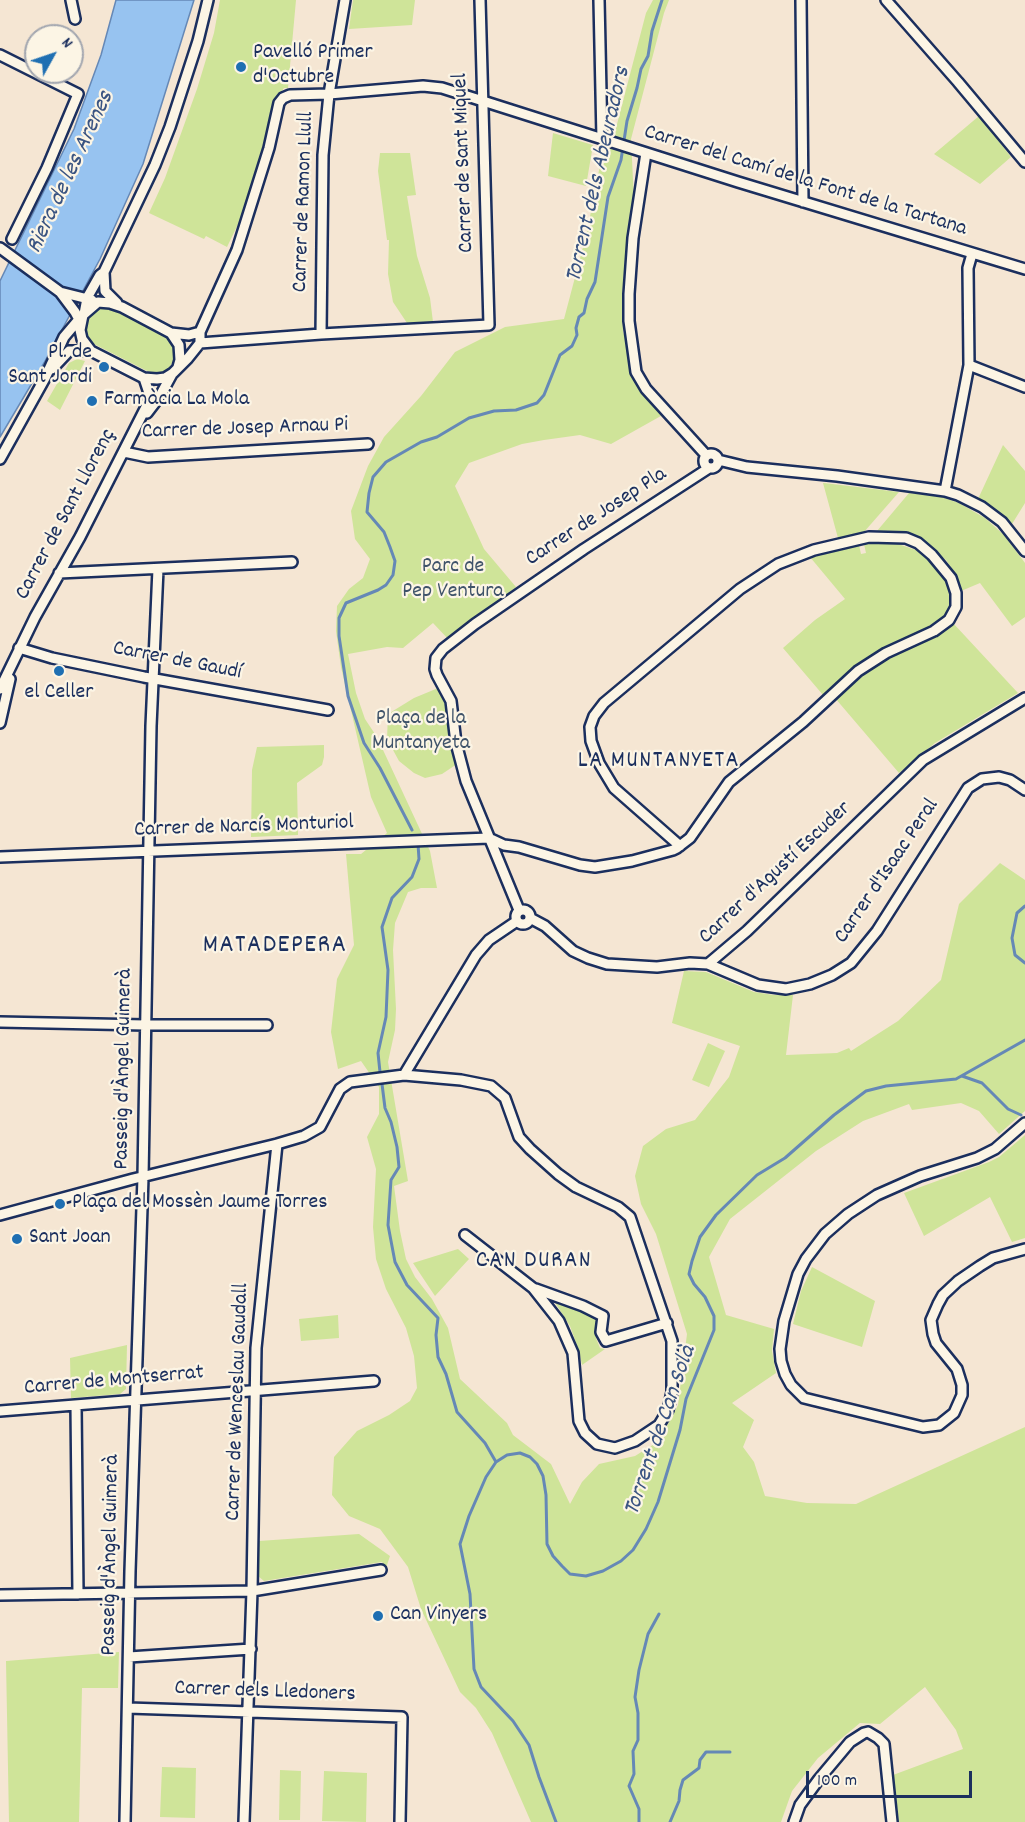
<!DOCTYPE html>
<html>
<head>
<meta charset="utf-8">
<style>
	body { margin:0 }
	#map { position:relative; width:1025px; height:1822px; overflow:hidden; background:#f5e6d3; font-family:Dekko,sans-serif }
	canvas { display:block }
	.north { position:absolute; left:24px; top:24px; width:60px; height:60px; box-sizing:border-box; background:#fcf5e5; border:2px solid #a2a6af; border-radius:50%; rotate:50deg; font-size:16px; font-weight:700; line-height:24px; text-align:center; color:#1b2f5e }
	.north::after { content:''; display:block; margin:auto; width:21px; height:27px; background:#1f6fb2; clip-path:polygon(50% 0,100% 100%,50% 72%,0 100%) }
	.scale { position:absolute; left:806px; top:1771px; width:166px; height:27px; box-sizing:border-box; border:3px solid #1b2f5e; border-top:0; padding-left:8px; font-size:18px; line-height:21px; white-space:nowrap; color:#1b2f5e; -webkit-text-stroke:4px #fcf5e5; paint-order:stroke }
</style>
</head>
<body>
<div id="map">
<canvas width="1025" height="1822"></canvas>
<div class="north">N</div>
<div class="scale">100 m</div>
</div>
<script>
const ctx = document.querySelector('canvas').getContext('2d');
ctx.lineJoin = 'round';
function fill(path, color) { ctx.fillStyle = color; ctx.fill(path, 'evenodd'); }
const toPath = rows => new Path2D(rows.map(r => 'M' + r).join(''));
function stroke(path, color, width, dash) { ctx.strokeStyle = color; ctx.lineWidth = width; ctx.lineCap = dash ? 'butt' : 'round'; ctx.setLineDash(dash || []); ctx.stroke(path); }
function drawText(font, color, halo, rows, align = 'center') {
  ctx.font = font + ' Dekko,sans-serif'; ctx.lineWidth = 4.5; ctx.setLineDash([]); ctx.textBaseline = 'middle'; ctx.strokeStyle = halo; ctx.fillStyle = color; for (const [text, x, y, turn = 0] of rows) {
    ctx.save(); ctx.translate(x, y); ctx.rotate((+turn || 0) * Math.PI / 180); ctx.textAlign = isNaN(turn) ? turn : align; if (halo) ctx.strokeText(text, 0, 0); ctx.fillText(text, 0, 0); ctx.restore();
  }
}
fill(toPath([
	[220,0,296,0,288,88,284,88,273,103,264,151,243,214,227,247,206,236,204,239,149,213,165,178,197,89,214,33],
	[353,0,415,0,412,25,349,29],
	[653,0,669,0,664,13,631,139,634,200,628,225,622,296,623,332,637,369,668,412,611,444,580,435,544,440,522,444,469,463,455,486,484,549,516,587,449,640,433,623,403,648,387,647,348,654,356,693,365,719,377,737,430,851,437,888,421,888,408,892,395,923,393,950,396,1009,395,1030,388,1062,408,1181,394,1186,400,1231,406,1259,415,1277,432,1299,448,1328,460,1379,507,1423,513,1435,551,1464,570,1504,582,1482,599,1464,635,1456,659,1441,678,1405,687,1334,656,1234,641,1204,635,1176,643,1146,666,1129,695,1120,729,1077,740,1046,672,1023,684,971,706,972,754,992,774,995,793,995,786,1055,837,1053,849,1048,851,1051,898,1021,941,980,959,904,1000,863,1025,880,1025,1111,999,1134,979,1111,961,1103,912,1110,909,1104,863,1121,816,1151,730,1219,709,1257,726,1315,774,1329,772,1351,776,1373,732,1403,754,1420,743,1447,754,1462,765,1496,807,1503,856,1504,1025,1427,1025,1822,899,1822,893,1775,963,1749,956,1730,925,1687,880,1724,860,1723,818,1758,792,1791,781,1822,531,1822,492,1733,476,1708,460,1692,421,1609,408,1567,380,1529,349,1516,332,1495,334,1457,357,1431,389,1415,410,1401,417,1388,414,1356,406,1328,386,1289,376,1259,373,1227,376,1169,367,1137,379,1114,379,1087,361,1061,338,1069,331,1032,337,979,354,945,346,854,361,854,387,833,371,797,341,667,336,631,337,606,349,589,363,578,370,559,355,539,351,511,368,466,384,437,421,396,455,352,505,327,564,319,587,232,601,160,616,128,646,13],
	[979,116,1011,157,980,184,934,154],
	[553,133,593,145,586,186,548,176],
	[380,153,410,153,416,195,407,196,417,256,430,298,433,322,407,323,393,302,388,274,389,240,387,240,378,171],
	[103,306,113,309,171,340,175,344,175,358,169,368,160,374,153,374,88,341,84,328,85,323,91,312],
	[77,359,85,361,60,410,47,401,69,363],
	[1003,445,1025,471,1025,503,1012,524,996,511,978,499],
	[823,483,824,483,899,492,864,532,838,538],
	[909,493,942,497,959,503,985,518,1004,535,1025,563,1025,617,1012,626,980,583,961,591,954,572,946,560,921,539,902,532,877,531],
	[884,541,895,543,916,550,939,569,947,584,951,595,949,612,938,623,873,655,851,670,823,695,783,648,815,620,845,599,810,557,859,545,861,554,866,553,864,544],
	[953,623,1018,693,935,743,899,773,835,698,881,661,940,633],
	[443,686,449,696,460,762,442,774,425,778,414,773,399,761,387,739,388,714,414,698],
	[324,745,324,757,322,765,297,783,298,835,251,837,252,770,257,747],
	[708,1043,725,1051,709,1087,692,1080],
	[1025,1135,1025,1238,1012,1242,990,1197,924,1236,904,1193,989,1162,999,1157],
	[458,1249,469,1259,435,1296,413,1263],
	[812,1267,875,1301,862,1347,793,1324,801,1291],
	[552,1298,600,1317,596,1328,596,1338,600,1348,605,1349,582,1365,579,1351,570,1326],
	[338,1315,339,1338,301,1341,299,1319],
	[127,1345,126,1389,120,1394,71,1398,70,1358],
	[359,1534,390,1556,386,1568,382,1562,264,1581,258,1576,259,1541],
	[119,1652,118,1688,82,1688,79,1822,9,1822,6,1661],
	[162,1767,196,1768,195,1818,160,1817],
	[280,1770,301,1771,300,1820,279,1820],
	[324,1771,367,1773,366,1822,322,1821]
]), '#cfe499');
const water = toPath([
	[116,0,194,0,143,164,100,259,44,363,0,437,0,281,74,129,101,55,116,0]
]);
fill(water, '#97c3f0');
stroke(water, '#6588b6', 1.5);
stroke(toPath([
	[412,830,380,768,364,743,348,696,339,636,339,618,346,603,378,590,386,585,393,575,395,561,390,547,384,532,367,512,369,493,373,477,386,462,421,442,437,437,469,418,494,411,516,410,537,403,544,395,560,355,572,346,577,335,576,328,579,317,584,313,587,299,595,282,608,197,621,160,627,121,637,88,641,69,648,56,652,31,662,0],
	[1025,906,1017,913,1012,938,1015,955,1025,963],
	[380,1072,378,1053,386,1017,388,970,382,927,392,898,412,877,419,859,418,844],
	[962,1076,982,1083,1008,1109,1021,1115],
	[382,1084,385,1108,391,1122,397,1147,399,1167,391,1180,388,1225,395,1262,407,1285,438,1318,436,1335,438,1357,446,1374,457,1412,485,1443,496,1462],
	[556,1822,539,1777,529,1745,513,1721,481,1687,474,1669,470,1594,460,1544,469,1516,486,1477,496,1462,507,1455,520,1453,530,1457,537,1464,543,1476,546,1495,547,1544,553,1556,562,1566,570,1574,586,1576,603,1571,621,1561,633,1550,646,1529,658,1502,680,1430,686,1399,714,1330,714,1316,705,1297,694,1284,689,1274,692,1261,700,1237,716,1215,757,1175,785,1158,834,1115,866,1091,886,1086,956,1079,1025,1040],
	[639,1822,639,1809,629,1786,634,1774,633,1751,638,1740,638,1713,635,1697,639,1670,648,1634,659,1614],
	[670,1822,679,1801,680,1790,683,1780,699,1768,700,1760,706,1752,730,1752]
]), '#6588b6', 3);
const street = toPath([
	[71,0,75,19],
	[599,0,602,139],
	[801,0,803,202],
	[886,0,958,82,1025,162],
	[0,55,78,94,47,168,12,239],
	[646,153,633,238,629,294,629,321,636,372,646,389,706,455],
	[0,248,60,292,75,312,81,323],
	[104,272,105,291,117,303],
	[60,292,92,300],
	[84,314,87,298,100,275,104,272,155,165,170,127,198,41,208,0],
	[171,333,189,335,200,332],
	[321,334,323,155,329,94,345,0],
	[200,343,321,334,489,325,480,0],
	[969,365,1025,387],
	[178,367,180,360,179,345,171,333,122,307,110,303,98,302,83,315,80,330,82,339,91,351,144,378,157,379,165,378,173,373,188,358,200,343,200,332,237,250,269,148,279,103,283,98,290,95,329,94,423,86,442,88,738,182,1025,269],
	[52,369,69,351,91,351],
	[147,413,160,396,172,374],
	[124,452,148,457,368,444],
	'704 461a7 7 0 1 1 14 0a7 7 0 1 1-14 0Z',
	[0,459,45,378,64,337,81,317],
	[718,460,747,467,837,476,945,491,958,495,982,507,1002,522,1025,551],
	[945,491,969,365,968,268,972,254],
	[59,573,292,562],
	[19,648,52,658,144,677,328,710],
	[0,689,35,617,80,537,146,407,149,393,144,378],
	[0,723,10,679],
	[0,857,489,838,504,845,519,847,580,865,595,867,632,861,673,850,677,848,690,838,729,782,803,722,858,671,886,653,934,631,949,620,956,607,956,593,951,578,932,555,918,543,906,538,869,537,814,550,778,564,740,589,604,703,594,716,590,727,591,741,599,763,614,788,680,846],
	'516 917a7 7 0 1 1 14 0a7 7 0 1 1-14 0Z',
	[519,910,466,781,456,743,451,701,437,675,435,669,436,658,443,649,475,624,584,549,709,468],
	[530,918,545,926,573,951,588,958,607,964,657,967,690,963,708,964,747,931,923,760,1025,698],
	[708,964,758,985,786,989,810,984,832,975,851,963,877,931,968,788,982,779,999,777,1010,780,1025,790],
	[0,1022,145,1025,267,1025],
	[404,1075,476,955,489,940,517,921],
	[1025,1123,995,1149,977,1158,920,1176,877,1195,848,1214,825,1234,806,1259,798,1274,784,1321,780,1349,781,1361,785,1374,791,1385,804,1398,812,1400,923,1427,939,1425,954,1413,962,1395,962,1385,957,1369,936,1343,933,1334,931,1320,938,1304,943,1295,958,1281,980,1266,993,1258,1025,1249],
	[0,1215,133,1179,277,1144,304,1136,320,1127,340,1089,350,1082,404,1075,461,1080,491,1086,505,1098,519,1137,530,1149,558,1174,576,1187,618,1207,630,1217,672,1341,672,1392,668,1410,659,1425,635,1441,615,1448,597,1444,585,1433,579,1421,573,1353,559,1321,533,1288,465,1235],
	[536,1289,583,1306,603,1316,601,1332,606,1341,667,1323],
	[76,1405,78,1594],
	[0,1411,374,1381],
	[0,1595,252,1591,381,1570],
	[129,1657,251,1649],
	[128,1708,402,1717,400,1822],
	[125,1822,130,1571,143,1177,151,726,158,569],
	[244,1822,252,1591,256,1348,277,1144],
	[794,1822,800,1805,819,1779,850,1742,864,1733,868,1732,878,1738,884,1744,892,1822]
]);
stroke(street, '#1b2f5e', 14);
stroke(street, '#fcf5e5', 9);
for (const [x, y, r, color] of [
	[241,67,6,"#1f6fb2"],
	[104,367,6,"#1f6fb2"],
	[92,401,6,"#1f6fb2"],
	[59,671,6,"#1f6fb2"],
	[60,1204,6,"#1f6fb2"],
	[17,1239,6,"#1f6fb2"],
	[378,1616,6,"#1f6fb2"]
]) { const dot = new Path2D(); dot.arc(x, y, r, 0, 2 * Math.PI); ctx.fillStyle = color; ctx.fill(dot); stroke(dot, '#fcf5e5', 2); }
drawText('22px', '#1b2f5e', '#fcf5e5', [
	["Pavelló Primer",253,54],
	["d'Octubre",253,79],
	["Pl. de",92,354,"right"],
	["Sant Jordi",92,379,"right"],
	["Farmàcia La Mola",104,401],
	["el Celler",59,694,"center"],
	["Plaça del Mossèn Jaume Torres",72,1204],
	["Sant Joan",29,1239],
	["Can Vinyers",390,1616]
], 'left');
drawText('22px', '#1b2f5e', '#fcf5e5', [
	["Carrer de Sant Miquel",465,163,-92],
	["Carrer del Camí de la Font de la Tartana",805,182,17],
	["Carrer de Ramon Llull",305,202,-88],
	["Carrer de Josep Arnau Pi",245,430,-2],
	["Carrer de Sant Llorenç",67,515,-62],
	["Carrer de Josep Pla",597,518,-33],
	["Carrer de Gaudí",177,662,11],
	["Carrer de Narcís Monturiol",244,828,-2],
	["Carrer d'Isaac Peral",888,872,-56],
	["Carrer d'Agustí Escuder",776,874,-43],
	["Passeig d'Àngel Guimerà",125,1069,-89],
	["Carrer de Montserrat",114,1382,-5],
	["Carrer de Wenceslau Gaudall",239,1402,-88],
	["Passeig d'Àngel Guimerà",112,1555,-89],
	["Carrer dels Lledoners",265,1693,2]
]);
drawText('22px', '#3f536a', '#fcf5e5', [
	["Parc de",453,568],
	["Pep Ventura",453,593],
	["Plaça de la",421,720],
	["Muntanyeta",421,745]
]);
drawText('italic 24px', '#3a5482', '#fcf5e5', [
	["Riera de les Arenes",72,173,-65],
	["Torrent dels Abeuradors",600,175,-77],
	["Torrent de Can Solà",662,1431,-71]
]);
ctx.letterSpacing = '1.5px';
drawText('24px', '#1b2f5e', '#fcf5e5', [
	["LA MUNTANYETA",659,763],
	["CAN DURAN",534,1263]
]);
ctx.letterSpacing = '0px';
ctx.letterSpacing = '1.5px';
drawText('26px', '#1b2f5e', '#fcf5e5', [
	["MATADEPERA",275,947]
]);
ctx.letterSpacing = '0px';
</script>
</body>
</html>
